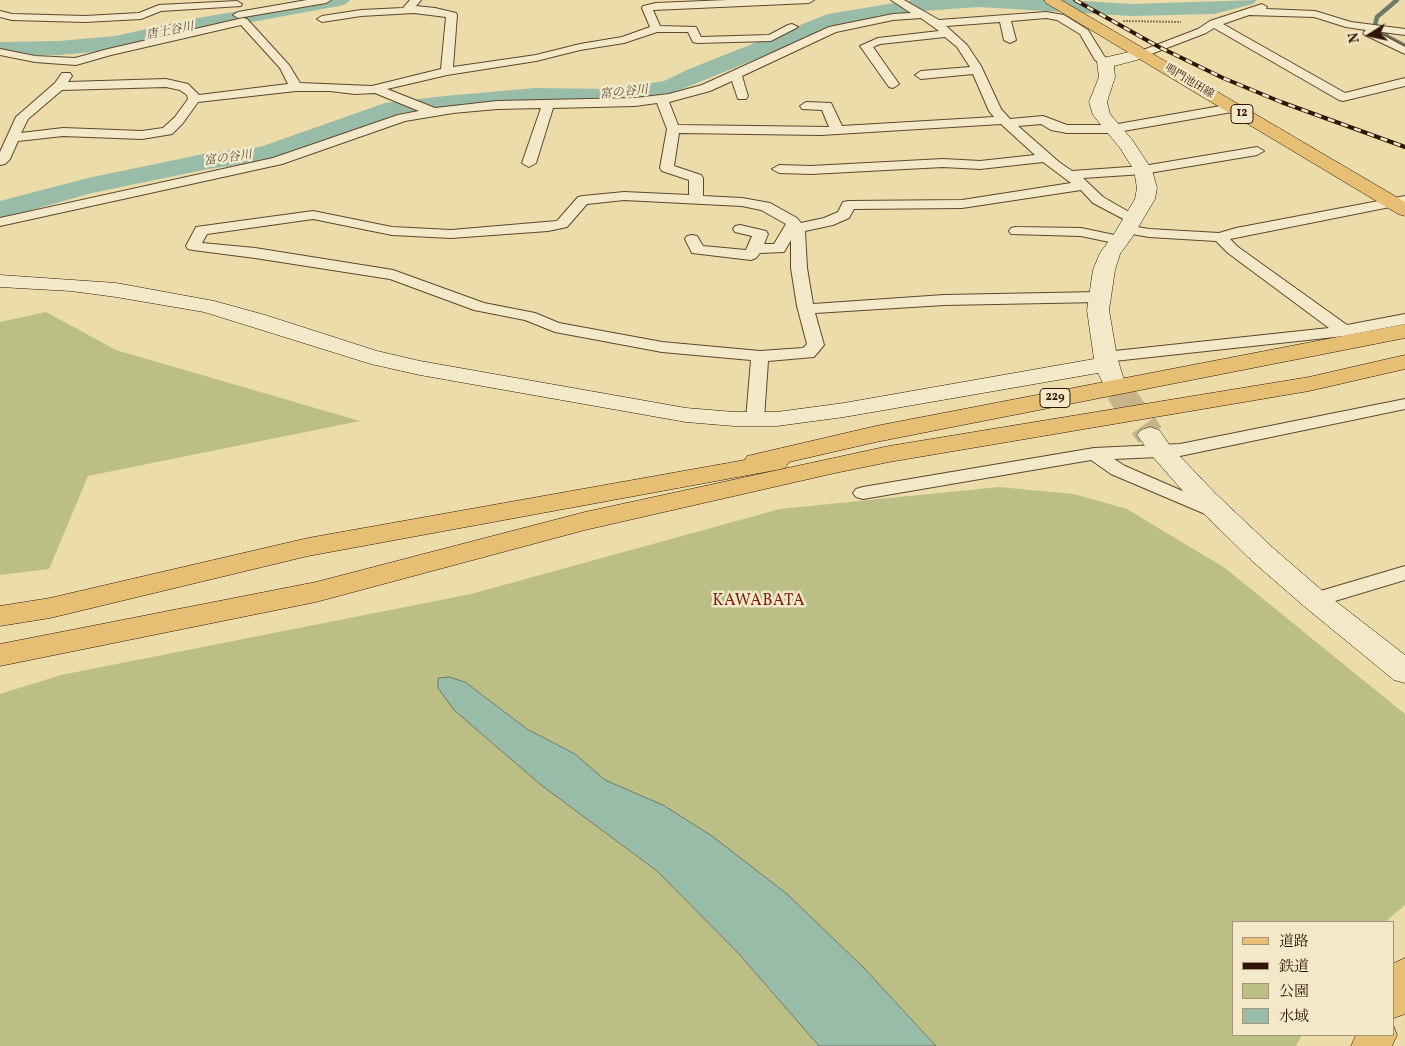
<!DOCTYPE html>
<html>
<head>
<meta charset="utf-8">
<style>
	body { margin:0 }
	#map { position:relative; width:1405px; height:1046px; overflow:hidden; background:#ecdca9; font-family:Vollkorn,"Noto Serif JP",serif }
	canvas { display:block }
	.legend { position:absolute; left:1232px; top:921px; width:162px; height:115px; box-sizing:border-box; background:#f3e8c7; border:1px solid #a59479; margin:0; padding:6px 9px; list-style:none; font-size:15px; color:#301505 }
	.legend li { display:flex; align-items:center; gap:10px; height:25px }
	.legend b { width:25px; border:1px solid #a59479 }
	.north { position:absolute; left:1345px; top:10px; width:50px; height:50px; -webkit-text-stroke:4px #f3e8c7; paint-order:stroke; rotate:260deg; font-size:14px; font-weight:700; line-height:20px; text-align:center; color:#301505 }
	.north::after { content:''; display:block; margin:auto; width:18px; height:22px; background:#301505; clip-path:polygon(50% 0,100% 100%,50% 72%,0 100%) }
</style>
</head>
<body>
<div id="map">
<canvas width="1405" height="1046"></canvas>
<ul class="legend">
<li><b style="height:6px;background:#e6be74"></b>道路</li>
<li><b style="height:6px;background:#301505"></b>鉄道</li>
<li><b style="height:14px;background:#bcbf85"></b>公園</li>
<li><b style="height:14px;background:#99bca9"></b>水域</li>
</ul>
<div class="north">N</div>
</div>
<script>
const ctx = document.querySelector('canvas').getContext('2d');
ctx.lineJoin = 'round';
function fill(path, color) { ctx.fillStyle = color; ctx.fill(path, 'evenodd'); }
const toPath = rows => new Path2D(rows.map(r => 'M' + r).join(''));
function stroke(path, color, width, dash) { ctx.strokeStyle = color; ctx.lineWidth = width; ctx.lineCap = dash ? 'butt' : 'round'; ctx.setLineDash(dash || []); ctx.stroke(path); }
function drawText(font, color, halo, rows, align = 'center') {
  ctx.font = font + ' Vollkorn,"Noto Serif JP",serif'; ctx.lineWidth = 5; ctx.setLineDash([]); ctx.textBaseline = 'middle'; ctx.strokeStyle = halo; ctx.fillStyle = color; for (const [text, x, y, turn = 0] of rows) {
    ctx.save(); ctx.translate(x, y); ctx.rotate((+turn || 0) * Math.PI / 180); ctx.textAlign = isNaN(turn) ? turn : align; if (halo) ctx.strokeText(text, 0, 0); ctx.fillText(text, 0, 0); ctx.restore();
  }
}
fill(toPath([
	[46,312,116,350,360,421,88,476,49,569,0,575,0,322],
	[999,487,1074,494,1127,509,1225,568,1405,714,1405,905,1385,922,1234,922,1234,1035,1302,1035,1296,1046,936,1046,864,968,787,894,663,805,605,780,575,754,527,729,465,682,454,710,541,785,657,871,739,954,819,1046,0,1046,0,694,61,675,471,594,780,509]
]), '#bcbf85');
const water = toPath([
	[449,677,465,682,527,729,575,754,605,780,663,805,712,836,787,894,864,968,936,1046,819,1046,739,954,657,871,541,785,454,710,438,688,438,678,449,677]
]);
fill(water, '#99bca9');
stroke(water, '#6f7967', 1);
stroke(toPath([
	[1397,0,1377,17,1375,25,1388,37,1405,46]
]), '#6f7967', 4.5);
fill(toPath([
	[303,0,350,0,346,4,339,6,192,33,115,50,59,55,0,56,0,42,59,41,115,36,192,19,303,0],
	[913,0,1069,0,1131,4,1257,0,1253,4,1214,14,1131,16,978,7,923,11,872,18,842,24,670,94,611,103,535,102,445,110,389,118,273,160,208,169,92,193,0,219,0,201,88,178,208,153,260,147,385,103,445,96,535,88,611,89,664,81,689,69,828,14,913,0]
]), '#99bca9');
stroke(toPath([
	[1112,380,1120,392]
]), '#c6b488', 21, [21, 11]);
stroke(toPath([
	[1119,391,1150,435]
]), '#c6b488', 28, [28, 14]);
const street = toPath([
	[307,0,331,0,326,3,238,18,233,15,238,12,307,0],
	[410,0,421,0,416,6,435,8,456,13,457,15,453,67,536,55,580,44,622,37,650,27,642,8,643,6,656,3,728,0,814,0,809,3,653,10,660,26,696,27,701,37,769,35,788,25,792,24,798,27,771,41,697,43,693,42,688,32,657,32,624,43,580,50,536,61,447,75,387,89,435,108,497,101,635,98,669,94,702,85,829,27,893,14,911,13,891,0,904,0,939,20,1046,12,1064,15,1088,30,1104,56,1111,62,1109,64,1101,64,1095,60,1080,34,1057,20,1046,18,1011,21,1016,40,1010,43,1004,40,1000,22,946,26,967,45,981,66,1001,109,1010,119,1043,116,1067,125,1112,125,1232,104,1238,108,1232,112,1112,133,1067,133,1051,130,1041,124,1018,126,1059,162,1072,171,1143,166,1257,147,1264,151,1257,155,1143,174,1083,178,1103,197,1136,216,1138,219,1136,222,1131,223,1093,203,1081,190,962,208,854,209,849,218,833,225,805,231,807,268,813,304,944,295,1099,292,1105,294,1107,297,1105,300,1099,302,944,305,815,313,824,345,814,357,768,361,764,419,761,423,755,424,749,423,746,419,751,360,662,352,555,332,525,320,474,310,390,279,255,258,193,250,188,249,186,246,196,227,313,211,392,227,451,230,557,221,578,197,583,196,624,192,689,195,689,180,662,171,660,168,667,129,657,103,635,106,553,108,536,163,529,167,522,163,541,108,497,109,453,113,405,121,282,164,0,226,0,218,273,158,398,115,419,111,375,93,355,94,330,91,296,91,198,102,183,123,172,134,142,139,63,136,18,141,10,159,5,164,0,165,0,152,16,117,55,83,62,73,70,73,72,76,68,82,166,79,188,84,199,95,288,84,280,68,241,25,111,55,76,65,35,62,0,55,0,49,35,56,75,58,108,49,243,18,247,19,289,65,300,83,372,86,441,69,446,17,414,13,361,16,322,22,317,19,322,16,361,10,403,8,410,0],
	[921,18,939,31,878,38,860,46,889,87,893,88,899,84,873,47,880,44,945,37,957,47,970,67,921,71,915,75,921,79,973,74,989,111,994,117,842,126,831,103,806,102,800,106,802,109,822,110,829,127,678,125,669,102,710,91,732,81,738,99,746,99,748,96,742,76,836,32,893,20,921,18],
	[166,87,180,90,187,95,188,99,175,117,163,128,142,131,63,128,21,133,28,119,62,90,166,87],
	[1001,124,1035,155,980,161,943,159,811,166,779,165,772,169,779,173,811,174,943,167,980,169,1043,162,1071,183,962,200,848,201,843,202,838,212,824,218,801,223,797,218,770,203,742,198,703,196,703,178,701,175,674,166,679,133,821,135,1001,124],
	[624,200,742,206,761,210,786,224,774,244,764,244,768,234,766,231,740,225,735,226,733,229,735,232,752,236,746,250,703,246,697,236,692,235,687,236,685,239,692,253,751,260,756,258,760,253,784,252,791,240,791,268,797,306,807,344,803,348,760,351,662,342,559,323,535,313,484,303,393,270,255,248,202,243,207,234,313,219,392,235,451,238,548,231,567,227,587,204,624,200],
	[237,1,242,4,241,6,161,11,141,19,85,22,12,20,0,17,0,11,12,14,85,16,139,13,159,5,237,1],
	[1262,4,1267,7,1266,9,1315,11,1351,22,1405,29,1405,35,1375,31,1405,47,1405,54,1365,35,1363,33,1366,30,1346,27,1314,17,1249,15,1223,24,1345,93,1405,78,1405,86,1343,101,1339,100,1214,28,1206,33,1146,56,1142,57,1136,54,1138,52,1198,29,1210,21,1262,4],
	[1405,196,1405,204,1230,239,1238,247,1347,325,1405,314,1405,324,1344,336,1105,362,1099,361,1097,357,1099,353,1105,352,1329,328,1228,253,1216,241,1149,237,1121,232,1119,229,1121,226,1126,225,1149,229,1219,233,1236,228,1405,196],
	[1016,227,1081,228,1124,237,1126,240,1124,243,1119,244,1081,236,1011,234,1009,231,1011,228,1016,227],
	[1405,399,1405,409,1180,456,1114,459,1125,466,1224,509,1227,513,1224,517,1217,519,1111,474,1091,460,863,499,856,497,853,493,856,489,863,487,1094,448,1180,444,1405,399],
	[1405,566,1405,580,1315,607,1307,605,1304,600,1307,595,1405,566]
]);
const secondary = toPath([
	[1142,49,1148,51,1150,54,1148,57,1114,66,1115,77,1107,102,1110,114,1133,141,1152,170,1157,188,1155,199,1133,236,1120,254,1115,270,1109,310,1117,357,1124,380,1120,385,1112,387,1104,385,1098,373,844,417,777,426,734,426,686,422,420,375,371,364,204,312,116,297,71,291,0,287,0,275,116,283,214,301,265,315,377,351,420,361,686,408,734,412,777,412,844,403,1094,359,1087,310,1093,270,1100,253,1114,234,1135,199,1137,188,1134,170,1120,148,1093,115,1089,102,1099,77,1097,62,1099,59,1142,49],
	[1150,427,1159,430,1171,447,1216,494,1272,547,1325,593,1405,655,1405,683,1394,680,1305,607,1252,561,1196,506,1153,457,1137,435,1141,430,1150,427]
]);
const primary = toPath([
	[1044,0,1061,0,1405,202,1405,216,1398,214,1046,3,1044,0],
	[1405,958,1405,1014,1394,1018,1394,963,1405,958],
	[1394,1027,1397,1035,1392,1046,1351,1046,1356,1035,1394,1035,1394,1027]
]);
const highway = toPath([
	[1405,324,1405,338,876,442,789,462,785,468,776,470,308,556,50,618,0,626,0,606,50,598,308,538,745,460,747,456,876,426,1405,324],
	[1405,355,1405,369,1309,391,889,462,835,473,585,530,316,602,0,666,0,644,316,582,585,512,889,446,1309,377,1405,355]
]);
stroke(street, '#5f472e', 2);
stroke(secondary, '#301505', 1);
stroke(primary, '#301505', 1);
stroke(highway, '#301505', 1);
stroke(toPath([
	[1123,21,1181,22]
]), '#301505', 2, [0.5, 1]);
fill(street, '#f3e8c7');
fill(secondary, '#f3e8c7');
fill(primary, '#e6be74');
fill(highway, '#e6be74');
const rail = toPath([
	[1075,0,1159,47,1223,78,1281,102,1405,147]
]);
stroke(rail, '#301505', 4);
stroke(rail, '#f3e8c7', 2.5, [7]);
drawText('11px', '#301505', '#f3e8c7', [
	["鳴門池田線",1189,82,31]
]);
drawText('italic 12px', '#554f3e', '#f3e8c7', [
	["唐土谷川",170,32,-11],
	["富の谷川",624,93,-6],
	["富の谷川",228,159,-8]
]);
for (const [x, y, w] of [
	[1242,114,22],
	[1055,398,30]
]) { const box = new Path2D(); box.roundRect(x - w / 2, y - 9.5, w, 19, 4); ctx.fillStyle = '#f3e8c7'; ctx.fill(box); stroke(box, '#301505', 1); }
drawText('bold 12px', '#301505', null, [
	["12",1242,114],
	["229",1055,398]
]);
ctx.letterSpacing = '1px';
drawText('16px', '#7a1f14', '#f3e8c7', [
	["KAWABATA",759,602]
]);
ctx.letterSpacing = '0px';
</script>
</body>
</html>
